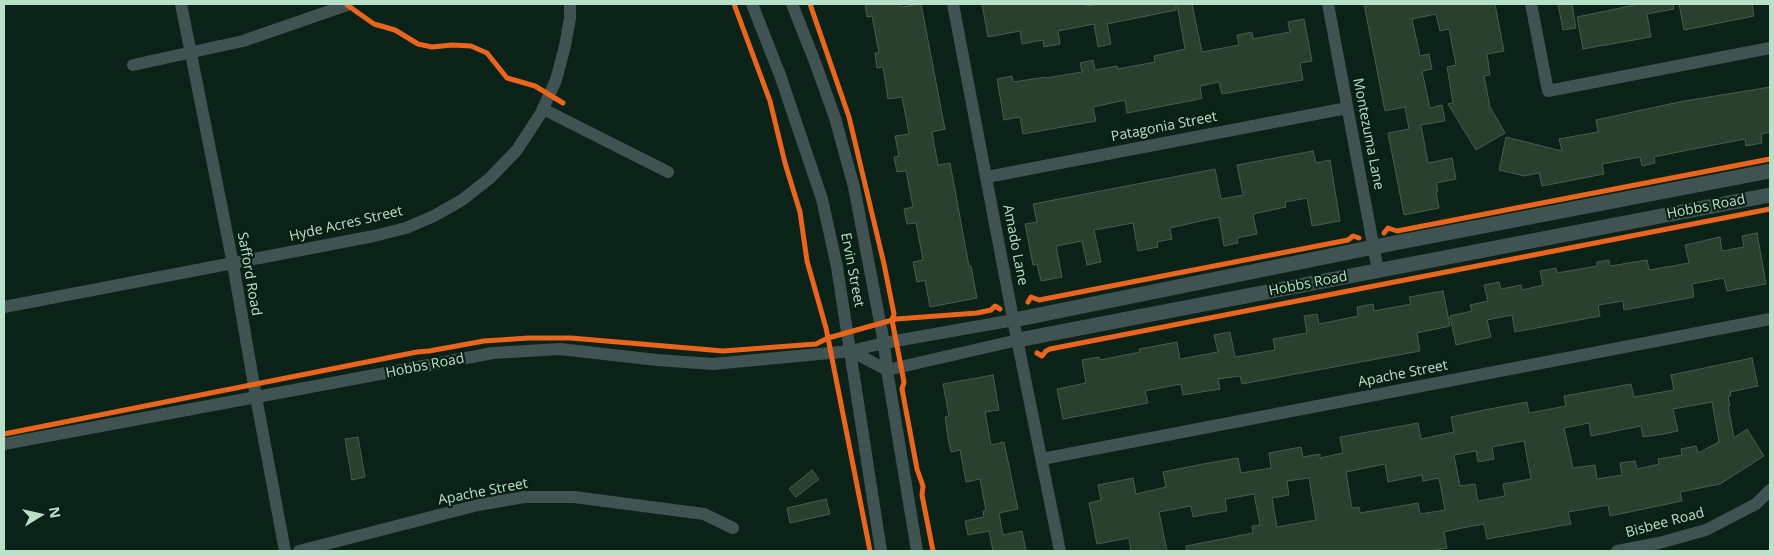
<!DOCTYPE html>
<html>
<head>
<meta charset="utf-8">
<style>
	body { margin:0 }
	#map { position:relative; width:1774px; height:555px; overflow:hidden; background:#0a2217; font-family:"Open Sans",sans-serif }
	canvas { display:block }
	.frame { position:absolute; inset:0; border:5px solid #b9e0c8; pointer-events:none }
	.north { position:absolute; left:15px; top:490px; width:50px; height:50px; -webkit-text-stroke:4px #072013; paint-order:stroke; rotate:80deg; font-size:14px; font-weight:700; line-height:20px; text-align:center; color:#b9e0c8 }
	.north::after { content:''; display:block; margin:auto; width:18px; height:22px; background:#b9e0c8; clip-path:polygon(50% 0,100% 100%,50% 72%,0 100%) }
</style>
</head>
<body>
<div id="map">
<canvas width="1774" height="555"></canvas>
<div class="frame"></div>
<div class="north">N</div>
</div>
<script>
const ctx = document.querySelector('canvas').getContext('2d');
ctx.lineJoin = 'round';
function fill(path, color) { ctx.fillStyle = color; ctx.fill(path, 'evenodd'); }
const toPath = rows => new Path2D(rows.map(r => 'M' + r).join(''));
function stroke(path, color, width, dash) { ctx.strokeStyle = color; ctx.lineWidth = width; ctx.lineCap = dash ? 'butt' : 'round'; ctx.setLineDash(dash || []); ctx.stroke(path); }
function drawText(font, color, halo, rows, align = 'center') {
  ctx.font = font + ' "Open Sans",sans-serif'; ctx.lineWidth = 4.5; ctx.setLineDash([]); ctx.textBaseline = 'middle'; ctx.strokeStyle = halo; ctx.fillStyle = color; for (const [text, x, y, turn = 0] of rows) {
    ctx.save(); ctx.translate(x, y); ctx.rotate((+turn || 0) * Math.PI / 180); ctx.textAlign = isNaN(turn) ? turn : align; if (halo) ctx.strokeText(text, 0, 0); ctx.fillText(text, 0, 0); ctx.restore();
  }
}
const building = toPath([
	[865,4,900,4,901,7,921,4,945,129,932,132,938,165,950,163,969,266,971,266,977,298,930,307,925,280,917,282,913,262,923,260,916,223,907,224,904,209,913,207,906,171,897,172,894,157,899,156,895,136,909,134,902,97,888,99,883,67,877,68,875,53,879,53,872,16,867,17,865,4],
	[982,4,1086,4,1086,6,1098,4,1176,4,1176,10,1107,24,1111,44,1098,47,1094,24,1058,31,1060,44,1044,47,1043,40,1022,44,1020,31,988,37,982,4],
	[1177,4,1192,4,1202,52,1239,45,1237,35,1252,32,1253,39,1290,32,1288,22,1304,19,1312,61,1300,63,1303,80,1222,94,1219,82,1200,86,1202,98,1195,100,1127,113,1125,100,1093,107,1096,121,1023,134,1020,117,1004,120,997,79,1012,76,1013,82,1046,77,1046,78,1082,72,1080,63,1093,60,1095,70,1117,66,1118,69,1155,62,1154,56,1185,49,1177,4],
	[1364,4,1495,4,1504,51,1487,54,1490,75,1484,76,1490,107,1505,133,1476,150,1448,104,1453,103,1447,67,1456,65,1449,29,1440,31,1436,14,1412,19,1420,56,1429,54,1432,69,1422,71,1430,108,1442,105,1445,121,1421,125,1428,163,1452,158,1456,179,1436,183,1438,191,1436,192,1439,208,1404,215,1388,133,1409,129,1405,107,1385,111,1364,4],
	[1558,4,1572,4,1576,28,1563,30,1558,4],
	[1639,4,1673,4,1674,9,1647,14,1651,37,1583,49,1577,17,1639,4],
	[1679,4,1752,4,1754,16,1684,30,1679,4],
	[1770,87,1770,132,1761,134,1762,143,1746,146,1745,139,1683,151,1654,157,1655,163,1642,166,1640,157,1602,164,1604,174,1542,186,1539,173,1525,176,1499,170,1506,137,1562,151,1559,139,1598,132,1596,120,1679,102,1770,87],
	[1313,151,1316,163,1330,160,1340,221,1312,226,1307,198,1285,202,1286,207,1253,214,1257,234,1237,238,1238,243,1224,246,1219,217,1170,228,1172,239,1157,242,1158,247,1138,251,1133,223,1094,230,1101,262,1087,265,1082,241,1056,246,1062,277,1041,281,1037,264,1033,265,1025,224,1037,222,1033,204,1215,169,1221,199,1243,195,1237,165,1313,151],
	[1757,233,1766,284,1727,291,1724,278,1692,284,1694,297,1624,310,1623,301,1598,305,1600,316,1515,332,1512,315,1487,320,1491,337,1456,345,1450,316,1472,311,1470,305,1488,301,1484,285,1499,282,1501,289,1521,285,1522,290,1543,285,1540,271,1556,268,1557,273,1597,266,1597,262,1609,260,1610,266,1647,260,1649,270,1689,263,1685,245,1720,237,1722,251,1744,247,1742,236,1757,233],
	[1443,291,1450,326,1417,333,1420,351,1242,384,1240,376,1218,379,1220,389,1183,395,1181,384,1145,391,1148,403,1063,419,1057,389,1086,383,1082,360,1099,357,1100,360,1140,352,1139,349,1177,342,1180,359,1218,352,1214,335,1230,332,1235,357,1275,350,1273,339,1307,333,1304,316,1317,314,1319,324,1358,316,1357,307,1373,304,1374,311,1411,304,1409,297,1443,291],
	[1752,358,1758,386,1730,392,1731,396,1728,396,1730,406,1728,406,1734,438,1747,429,1764,456,1720,484,1680,492,1682,501,1610,516,1608,505,1568,512,1571,524,1487,539,1484,524,1462,528,1444,532,1447,548,1429,551,1187,551,1186,546,1253,533,1252,526,1260,525,1254,494,1225,499,1227,511,1208,514,1193,517,1191,506,1159,512,1167,551,1131,551,1129,538,1097,544,1089,503,1101,500,1098,485,1133,478,1136,494,1166,487,1163,472,1203,464,1238,458,1241,473,1271,468,1269,453,1301,447,1303,457,1320,454,1320,458,1343,453,1340,437,1418,423,1421,439,1454,432,1451,417,1484,410,1527,402,1529,413,1566,406,1564,396,1631,384,1634,397,1674,390,1671,375,1752,358],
	[1712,402,1719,442,1698,453,1696,446,1681,449,1682,455,1658,459,1659,464,1637,469,1635,461,1620,463,1622,475,1597,479,1595,465,1573,468,1564,428,1589,423,1591,436,1641,426,1643,437,1664,434,1678,431,1673,409,1712,402],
	[1524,441,1531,479,1503,484,1505,496,1478,501,1475,484,1460,486,1454,455,1476,451,1478,462,1494,459,1492,447,1524,441],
	[1385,464,1388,482,1422,475,1423,481,1439,478,1445,510,1420,514,1418,503,1360,513,1359,507,1352,508,1346,472,1385,464],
	[1309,478,1316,520,1277,527,1272,498,1289,495,1287,481,1309,478],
	[993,375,999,410,985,412,991,445,1004,442,1018,509,999,513,1003,535,1022,531,1026,551,993,551,989,531,968,535,965,521,984,517,983,511,986,511,980,479,966,482,960,450,951,452,948,438,945,417,949,416,943,384,993,375],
	[358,437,365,477,352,480,345,439,358,437],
	[812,470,819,479,796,497,789,489,812,470],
	[826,499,830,514,790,523,787,508,826,499]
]);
fill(building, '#2a3f2e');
stroke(building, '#495d4b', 1);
stroke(toPath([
	[356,12,374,24,395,30,418,44,432,47,452,45,471,46,487,53,507,78,539,88],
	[1028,302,1031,297,1035,300],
	[1037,353,1042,356,1047,350]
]), '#415350', 2.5, [2.5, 4]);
stroke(toPath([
	[181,4,233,264,256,397,285,551],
	[752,4,780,75,822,199,837,267,881,551],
	[792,4,815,62,835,118,854,187,884,343,887,370,917,551],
	[953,4,1015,329,1060,551],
	[1328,4,1378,271],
	[1531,4,1548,91,1770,48],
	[133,65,243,41,347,5],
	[543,109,668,172],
	[987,177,1347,108],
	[4,307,374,236,406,228,434,216,462,200,490,178,517,150,541,113,556,80,565,46,570,18,570,4],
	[851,351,887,370,1018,340],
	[4,444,493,353,560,349,657,360,713,364,851,351,884,343,1014,320],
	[1042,459,1770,319],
	[299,551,478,505,524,497,574,497,704,514,733,528],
	[1617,551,1659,543,1706,530,1756,504,1770,490]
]), '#405252', 12);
stroke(toPath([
	[1014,320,1374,247,1770,171],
	[1018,340,1770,195]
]), '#405252', 15);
stroke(toPath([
	[734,4,770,101,785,163,800,212,807,261,826,328,870,551],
	[810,4,849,117,884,264,894,314,892,320,904,382,902,389,917,469,923,486,922,495,933,551],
	[347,5,374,24,395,30,418,44,432,47,452,45,471,46,487,53,507,78,535,86,563,103],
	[1384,233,1388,228,1397,231,1770,159],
	[1028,302,1031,297,1039,300,1348,240,1353,236,1359,238],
	[1037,353,1042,356,1046,351,1050,349,1770,209],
	[4,434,417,352,429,351,484,341,529,338,571,338,723,351,816,344,828,338,896,319,977,313,991,310,995,306,1000,309]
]), '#eb651d', 5);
drawText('14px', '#b9e0c8', '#072013', [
	["Patagonia Street",1164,127,-11],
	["Montezuma Lane",1368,134,79],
	["Hobbs Road",1706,207,-11],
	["Hyde Acres Street",346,224,-13],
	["Amado Lane",1015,245,79],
	["Ervin Street",852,270,79],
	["Safford Road",249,274,80],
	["Hobbs Road",1308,284,-11],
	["Hobbs Road",425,366,-11],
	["Apache Street",1403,374,-11],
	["Apache Street",483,492,-11],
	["Bisbee Road",1665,523,-15]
]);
</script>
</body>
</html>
